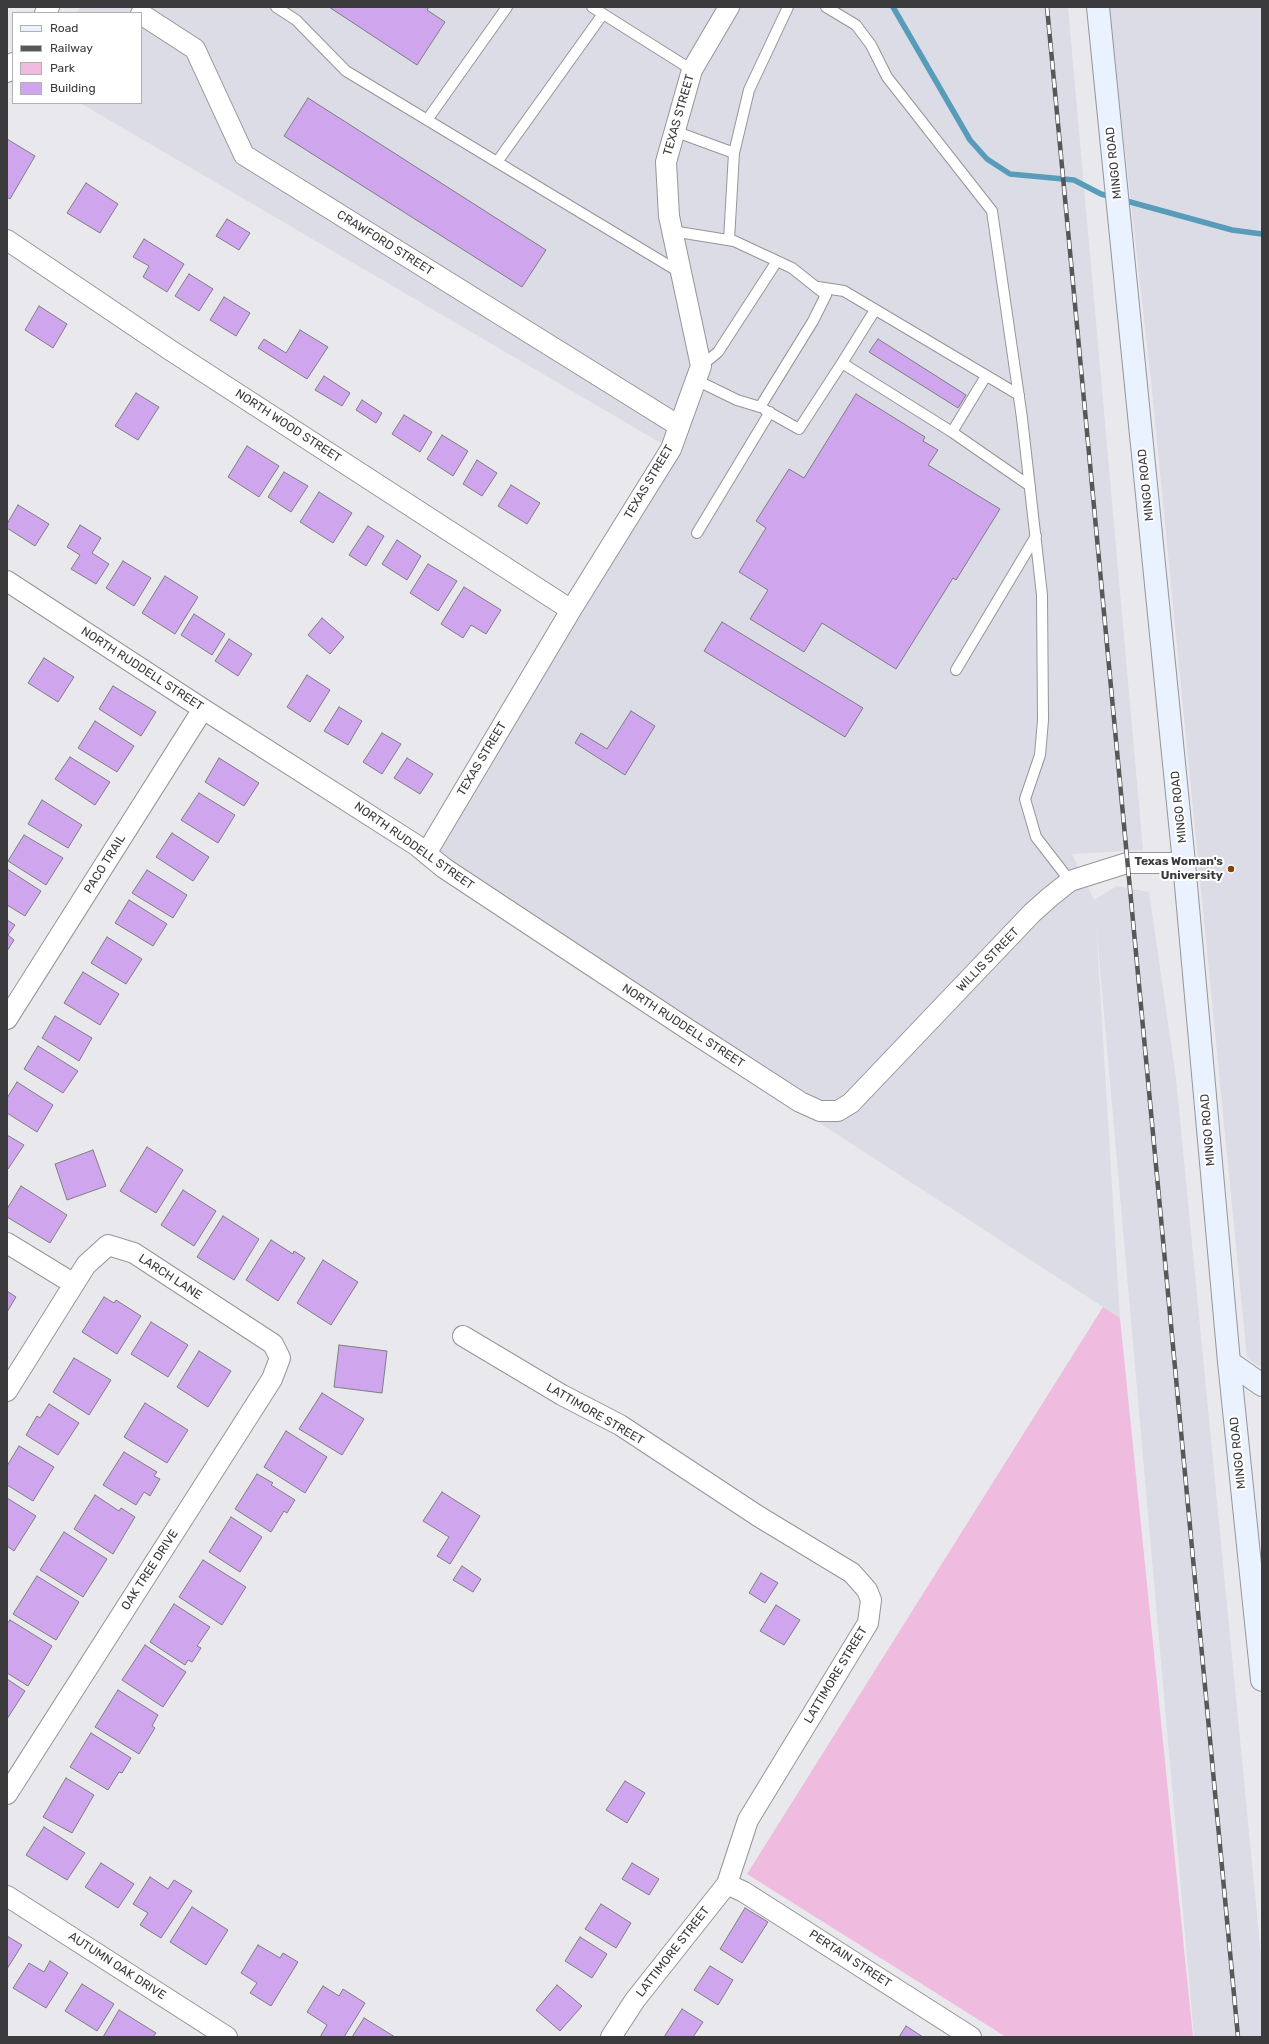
<!DOCTYPE html>
<html>
<head>
<meta charset="utf-8">
<style>
	body { margin:0 }
	#map { position:relative; width:1269px; height:2044px; overflow:hidden; background:#e9e9ed; font-family:Rubik,sans-serif }
	canvas { display:block }
	.frame { position:absolute; inset:0; border:8px solid #3b3b3d; pointer-events:none }
	.legend { position:absolute; left:12px; top:12px; width:130px; height:92px; box-sizing:border-box; background:#fff; border:1px solid #b1b1b1; margin:0; padding:5px 7px; list-style:none; font-size:12px; color:#3b3b3d }
	.legend li { display:flex; align-items:center; gap:8px; height:20px }
	.legend b { width:20px; border:1px solid #b1b1b1 }
</style>
</head>
<body>
<div id="map">
<canvas width="1269" height="2044"></canvas>
<div class="frame"></div>
<ul class="legend">
<li><b style="height:5px;background:#e9f2fe"></b>Road</li>
<li><b style="height:5px;background:#575759"></b>Railway</li>
<li><b style="height:11px;background:#efbce0"></b>Park</li>
<li><b style="height:11px;background:#cfa6ee"></b>Building</li>
</ul>
</div>
<script>
const ctx = document.querySelector('canvas').getContext('2d');
ctx.lineJoin = 'round';
function fill(path, color) { ctx.fillStyle = color; ctx.fill(path, 'evenodd'); }
const toPath = rows => new Path2D(rows.map(r => 'M' + r).join(''));
function stroke(path, color, width, dash) { ctx.strokeStyle = color; ctx.lineWidth = width; ctx.lineCap = dash ? 'butt' : 'round'; ctx.setLineDash(dash || []); ctx.stroke(path); }
function drawText(font, color, halo, rows, align = 'center') {
  ctx.font = font + ' Rubik,sans-serif'; ctx.lineWidth = 4; ctx.setLineDash([]); ctx.textBaseline = 'middle'; ctx.strokeStyle = halo; ctx.fillStyle = color; for (const [text, x, y, turn = 0] of rows) {
    ctx.save(); ctx.translate(x, y); ctx.rotate((+turn || 0) * Math.PI / 180); ctx.textAlign = isNaN(turn) ? turn : align; if (halo) ctx.strokeText(text, 0, 0); ctx.fillText(text, 0, 0); ctx.restore();
  }
}
fill(toPath([
	[80,7,1068,7,1143,850,1072,854,1094,900,1117,886,1149,892,1176,1078,1262,1966,1262,2037,1194,2037,1096,923,1120,1318,419,863,571,610,671,449,80,103,141,103,141,13,76,13],
	[1109,7,1262,7,1262,1368,1247,1358,1151,381]
]), '#dbdce6');
fill(toPath([
	[1103,1307,1120,1318,1193,2037,1006,2037,747,1874]
]), '#efbce0');
stroke(toPath([
	[893,7,970,140,987,159,1010,174,1074,180,1101,194,1112,197],
	[1123,200,1232,230,1262,234]
]), '#589cba', 5.5);
const building = toPath([
	[329,7,429,7,427,10,445,22,417,65,329,7],
	[308,98,546,250,522,287,284,136,308,98],
	[7,139,35,156,10,199,7,197,7,139],
	[86,183,118,204,100,233,67,213,86,183],
	[227,219,250,233,239,250,216,236,227,219],
	[144,239,184,264,167,292,143,277,149,266,133,257,144,239],
	[189,274,213,289,199,311,175,296,189,274],
	[224,297,250,313,236,336,210,320,224,297],
	[39,306,67,324,53,348,25,330,39,306],
	[300,330,328,347,307,379,258,348,264,339,286,353,300,330],
	[878,339,966,395,958,408,869,352,878,339],
	[324,376,350,393,342,406,315,390,324,376],
	[136,393,159,407,138,440,115,426,136,393],
	[856,394,925,437,923,441,938,450,928,465,1000,509,956,580,953,578,896,669,822,623,804,652,750,619,768,590,739,572,766,528,756,521,789,469,804,478,856,394],
	[362,400,382,413,376,423,356,410,362,400],
	[404,415,432,432,420,452,392,434,404,415],
	[442,435,468,451,453,476,427,459,442,435],
	[247,446,279,466,259,497,228,477,247,446],
	[477,460,497,473,482,496,463,484,477,460],
	[284,472,308,486,291,512,268,497,284,472],
	[511,485,540,503,527,524,498,506,511,485],
	[319,492,352,513,333,543,300,522,319,492],
	[18,505,49,524,35,546,7,528,7,524,18,505],
	[80,525,101,538,92,553,109,564,96,584,71,569,80,555,67,547,80,525],
	[368,526,384,536,366,566,349,555,368,526],
	[397,540,421,556,407,580,382,564,397,540],
	[123,561,151,578,134,606,106,588,123,561],
	[428,564,457,581,438,611,410,593,428,564],
	[165,576,198,597,175,634,142,613,165,576],
	[464,587,501,610,486,634,471,625,463,638,441,624,464,587],
	[194,614,225,634,212,655,181,635,194,614],
	[322,618,344,637,330,654,308,635,322,618],
	[722,622,863,708,845,737,704,651,722,622],
	[229,639,252,654,238,676,215,661,229,639],
	[44,658,74,677,58,702,28,683,44,658],
	[307,675,330,690,310,722,287,707,307,675],
	[113,686,156,712,141,736,99,709,113,686],
	[339,707,362,721,348,745,324,731,339,707],
	[631,711,655,726,625,775,575,743,581,733,607,749,631,711],
	[95,721,134,746,117,772,78,748,95,721],
	[382,733,401,744,382,774,363,762,382,733],
	[70,757,110,782,95,805,55,779,70,757],
	[219,758,259,783,244,806,205,782,219,758],
	[407,758,433,774,420,794,394,778,407,758],
	[199,793,235,815,218,843,181,820,199,793],
	[42,800,82,825,68,848,28,824,42,800],
	[172,833,209,857,193,881,156,857,172,833],
	[24,835,63,858,46,885,8,861,24,835],
	[7,869,41,891,25,916,7,905,7,869],
	[147,870,187,895,173,918,132,893,147,870],
	[129,900,167,924,153,946,115,923,129,900],
	[7,920,15,925,8,935,14,940,7,951,7,920],
	[107,937,142,959,126,984,91,963,107,937],
	[83,972,119,994,100,1025,64,1003,83,972],
	[55,1016,92,1038,79,1061,42,1038,55,1016],
	[38,1046,78,1071,63,1093,24,1069,38,1046],
	[17,1082,53,1105,37,1132,7,1113,7,1098,17,1082],
	[7,1135,24,1145,8,1169,7,1169,7,1135],
	[147,1147,183,1170,156,1213,120,1191,147,1147],
	[93,1150,106,1186,67,1200,55,1164,93,1150],
	[21,1186,67,1215,50,1243,7,1217,7,1209,21,1186],
	[183,1190,216,1211,194,1246,161,1225,183,1190],
	[223,1216,259,1239,234,1280,197,1257,223,1216],
	[271,1240,293,1254,294,1251,305,1258,278,1301,246,1280,271,1240],
	[323,1260,358,1282,331,1325,297,1303,323,1260],
	[7,1291,16,1297,7,1312,7,1291],
	[104,1297,114,1303,116,1300,141,1316,117,1354,82,1332,104,1297],
	[151,1322,188,1345,168,1377,131,1354,151,1322],
	[339,1345,387,1351,382,1393,334,1387,339,1345],
	[199,1351,231,1371,208,1407,177,1387,199,1351],
	[74,1358,111,1380,89,1415,53,1392,74,1358],
	[322,1393,364,1419,342,1455,299,1429,322,1393],
	[145,1403,188,1430,167,1463,124,1437,145,1403],
	[49,1404,79,1423,58,1455,26,1435,37,1416,40,1418,49,1404],
	[286,1431,327,1457,305,1493,264,1467,286,1431],
	[19,1446,54,1467,33,1501,7,1485,7,1466,19,1446],
	[124,1452,157,1472,154,1476,160,1479,150,1496,144,1492,136,1505,103,1485,124,1452],
	[257,1474,273,1483,271,1485,295,1500,287,1513,284,1511,271,1532,235,1509,257,1474],
	[442,1492,480,1516,450,1564,437,1556,449,1537,423,1521,442,1492],
	[95,1495,119,1511,121,1508,135,1517,113,1554,74,1529,95,1495],
	[7,1498,36,1516,14,1551,7,1546,7,1498],
	[231,1517,262,1537,240,1572,209,1552,231,1517],
	[64,1532,107,1559,83,1597,40,1570,64,1532],
	[203,1560,246,1587,222,1625,179,1597,203,1560],
	[462,1566,481,1579,473,1592,453,1580,462,1566],
	[761,1573,778,1583,765,1603,749,1593,761,1573],
	[37,1576,79,1602,56,1640,13,1614,37,1576],
	[174,1604,210,1627,197,1646,201,1648,192,1662,188,1660,185,1665,150,1642,174,1604],
	[776,1605,800,1620,784,1645,760,1631,776,1605],
	[10,1620,52,1646,28,1686,7,1673,7,1624,10,1620],
	[145,1645,186,1672,163,1707,122,1680,145,1645],
	[7,1679,25,1691,7,1719,7,1679],
	[118,1690,158,1715,152,1726,155,1728,139,1754,95,1727,118,1690],
	[91,1733,131,1758,122,1773,119,1772,108,1790,70,1767,91,1733],
	[66,1778,94,1795,72,1833,43,1817,66,1778],
	[625,1781,645,1793,627,1823,606,1810,625,1781],
	[44,1827,85,1853,67,1880,26,1855,44,1827],
	[101,1863,134,1884,118,1908,85,1887,101,1863],
	[632,1863,659,1879,649,1895,622,1879,632,1863],
	[150,1877,168,1889,174,1880,192,1891,161,1938,140,1925,148,1913,133,1904,150,1877],
	[601,1904,631,1923,616,1948,585,1929,601,1904],
	[192,1907,228,1930,206,1965,170,1942,192,1907],
	[745,1908,768,1922,742,1963,720,1949,745,1908],
	[7,1936,22,1945,7,1969,7,1936],
	[580,1937,607,1954,592,1978,565,1961,580,1937],
	[258,1945,280,1958,283,1953,298,1962,271,2006,250,1993,257,1983,241,1973,258,1945],
	[50,1961,68,1973,46,2008,13,1988,29,1963,44,1972,50,1961],
	[710,1966,733,1980,718,2005,694,1990,710,1966],
	[82,1984,114,2004,97,2031,65,2011,82,1984],
	[557,1985,582,2006,560,2031,536,2010,557,1985],
	[323,1986,339,1996,343,1989,365,2003,344,2037,320,2037,327,2025,307,2012,323,1986],
	[682,2009,703,2022,693,2037,664,2037,682,2009],
	[119,2010,156,2033,153,2037,103,2037,119,2010],
	[364,2018,395,2037,352,2037,364,2018],
	[906,2026,923,2037,899,2037,906,2026]
]);
fill(building, '#cfa6ee');
stroke(building, '#7f7e81', 1);
const lane = toPath([
	[276,7,296,20,346,71,681,273],
	[592,7,692,70],
	[826,7,856,25,871,45,887,77,992,211,1022,418,1042,595,1043,720,1040,755,1025,799,1036,837,1070,881],
	[427,120,507,7],
	[674,131,734,153],
	[497,162,603,14],
	[672,231,734,241,792,268,826,295,813,321,760,407,737,400,696,380],
	[729,240,734,153,749,90,788,7],
	[818,287,844,291,1019,395],
	[875,310,842,363,952,432,1030,486],
	[701,366,718,352,777,261],
	[765,410,799,429,842,363],
	[952,432,986,376],
	[697,533,770,412],
	[956,670,1036,536]
]);
const street = toPath([
	[45,13,49,7],
	[141,14,195,49,244,155,679,426],
	[7,72,13,63],
	[7,240,170,350,571,610],
	[7,581,203,709,416,845,444,868,689,1030,800,1102,820,1111,838,1111,851,1103,1032,913,1050,897,1070,881,1127,863,1184,863],
	[427,852,571,610,671,449,701,366,669,216,666,162,692,70,729,7],
	[7,1019,203,709],
	[7,1243,74,1284],
	[463,1336,562,1395,620,1425,758,1516,852,1573,867,1590,871,1600,868,1623,748,1820,727,1884,635,2000,611,2037],
	[7,1391,86,1265,108,1245,134,1253,273,1344,280,1358,272,1379,7,1794],
	[727,1884,744,1892,971,2037],
	[7,1896,227,2037]
]);
const secondary = toPath([
	[1098,7,1184,863,1229,1362,1262,1680],
	[1229,1362,1262,1385]
]);
stroke(lane, '#959699', 12);
stroke(street, '#959699', 22);
stroke(secondary, '#959699', 24);
stroke(lane, '#fff', 10);
stroke(street, '#fff', 20);
stroke(secondary, '#e9f2fe', 22);
const rail = toPath([
	[1047,7,1238,2037]
]);
stroke(rail, '#575759', 4.5);
stroke(rail, '#fff', 3, [9]);
for (const [x, y, r, color] of [
	[1231,869,4,"#814301"]
]) { const dot = new Path2D(); dot.arc(x, y, r, 0, 2 * Math.PI); ctx.fillStyle = color; ctx.fill(dot); stroke(dot, '#fff', 1.5); }
drawText('12px', '#3b3b3d', '#fff', [
	["TEXAS STREET",679,115,-74],
	["MINGO ROAD",1114,163,-96],
	["CRAWFORD STREET",385,243,32],
	["NORTH WOOD STREET",288,426,33],
	["TEXAS STREET",649,482,-59],
	["MINGO ROAD",1146,485,-96],
	["NORTH RUDDELL STREET",142,669,33],
	["TEXAS STREET",482,759,-59],
	["MINGO ROAD",1179,807,-96],
	["NORTH RUDDELL STREET",414,846,35],
	["PACO TRAIL",105,864,-58],
	["WILLIS STREET",988,960,-46],
	["NORTH RUDDELL STREET",683,1026,33],
	["MINGO ROAD",1208,1130,-95],
	["LARCH LANE",170,1277,33],
	["LATTIMORE STREET",595,1414,30],
	["MINGO ROAD",1238,1453,-96],
	["OAK TREE DRIVE",150,1570,-57],
	["LATTIMORE STREET",836,1675,-59],
	["LATTIMORE STREET",673,1952,-52],
	["PERTAIN STREET",850,1959,33],
	["AUTUMN OAK DRIVE",117,1966,33]
]);
drawText('bold 12px', '#3b3b3d', '#fff', [
	["Texas Woman's",1223,862],
	["University",1223,876]
], 'right');
</script>
</body>
</html>
